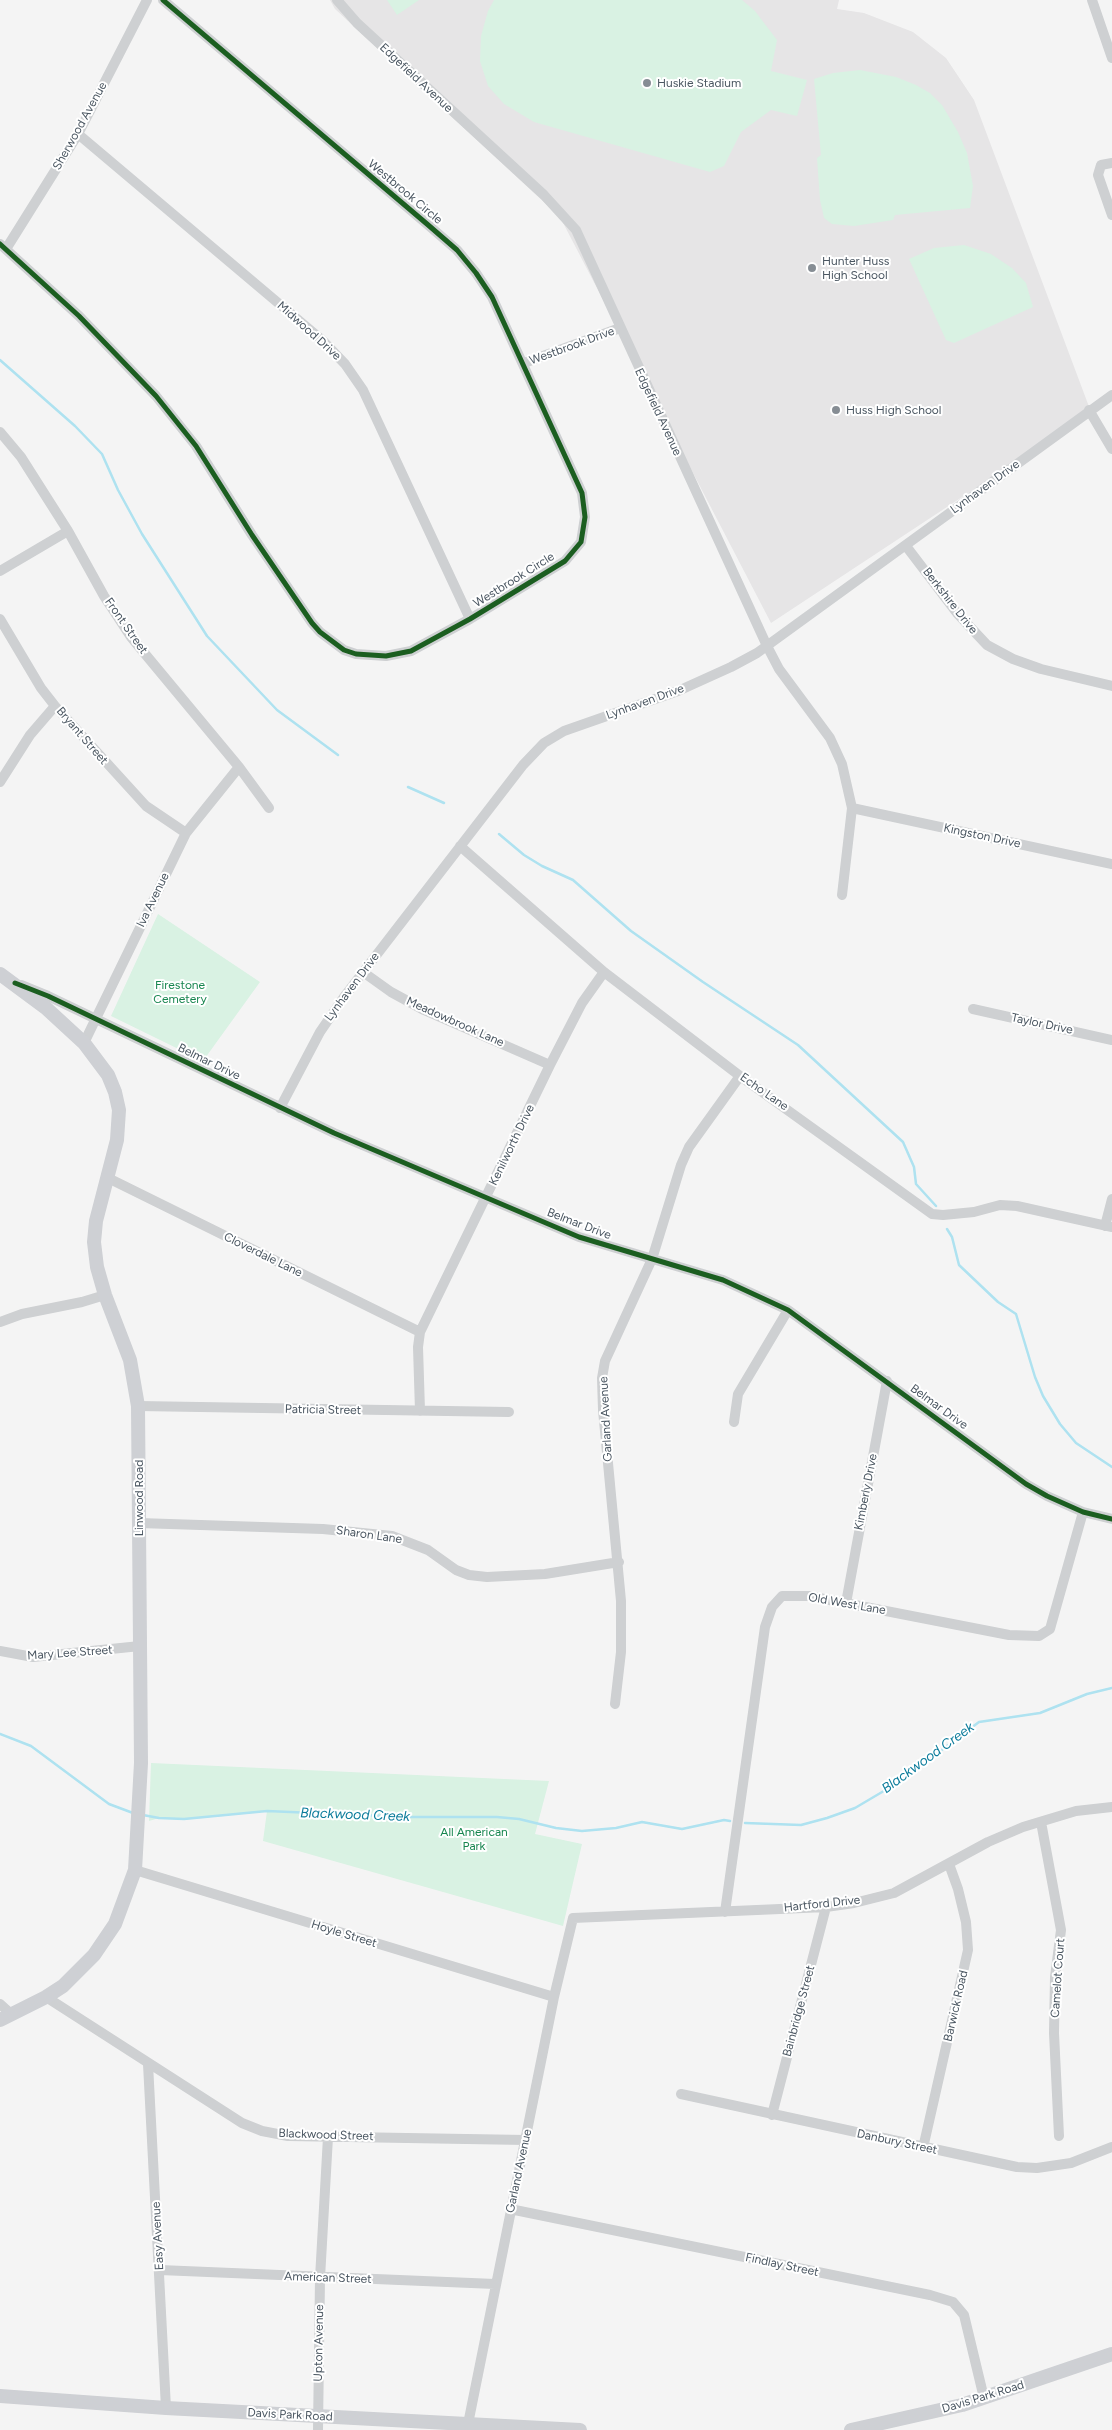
<!DOCTYPE html>
<html>
<head>
<meta charset="utf-8">
<style>
	body { margin:0 }
	canvas { display:block; background:#f4f4f4 }
</style>
</head>
<body>
<canvas width="1112" height="2430"></canvas>
<script>
const ctx = document.querySelector('canvas').getContext('2d');
ctx.lineJoin = 'round';
function fill(path, color) { ctx.fillStyle = color; ctx.fill(path, 'evenodd'); }
const toPath = rows => new Path2D(rows.map(r => 'M' + r).join(''));
function stroke(path, color, width, dash) { ctx.strokeStyle = color; ctx.lineWidth = width; ctx.lineCap = dash ? 'butt' : 'round'; ctx.setLineDash(dash || []); ctx.stroke(path); }
function drawText(font, color, halo, rows, align = 'center') {
  ctx.font = font + ' Figtree,sans-serif'; ctx.lineWidth = 4; ctx.setLineDash([]); ctx.textBaseline = 'middle'; ctx.strokeStyle = halo; ctx.fillStyle = color; for (const [text, x, y, turn = 0] of rows) {
    ctx.save(); ctx.translate(x, y); ctx.rotate((+turn || 0) * Math.PI / 180); ctx.textAlign = isNaN(turn) ? turn : align; if (halo) ctx.strokeText(text, 0, 0); ctx.fillText(text, 0, 0); ctx.restore();
  }
}
fill(toPath([
	[330,0,839,0,837,9,864,13,913,32,946,58,974,100,1091,412,771,623,560,217,335,9]
]), '#e6e5e6');
fill(toPath([
	[387,0,419,0,397,15],
	[494,0,742,0,755,11,777,40,771,71,807,80,797,116,771,110,741,132,724,166,710,172,534,122,504,104,488,86,480,61,481,36,488,11],
	[860,70,896,77,916,85,930,93,942,105,958,132,967,153,973,186,970,208,895,215,893,220,854,226,832,224,824,218,820,200,817,158,821,155,814,79,833,73],
	[964,245,991,254,1012,268,1026,283,1033,307,954,343,946,340,909,259,934,248],
	[158,914,260,982,203,1061,111,1016],
	[151,1763,549,1781,535,1834,582,1844,563,1926,263,1841,267,1811,184,1819,159,1818,149,1821]
]), '#d9f2e3');
stroke(toPath([
	[0,360,75,426,102,454,118,490,142,534,207,636,277,710,338,755],
	[408,787,444,803],
	[499,834,524,855,542,866,573,880,631,931,703,982,798,1045,903,1142,914,1167,916,1184,936,1206],
	[947,1229,952,1237,959,1265,998,1302,1016,1314,1035,1377,1043,1396,1060,1424,1076,1443,1112,1467],
	[0,1734,31,1746,109,1804,133,1813],
	[143,1815,159,1818,184,1819,267,1811,407,1817,497,1817,519,1819,556,1828,582,1831,616,1828,642,1822,682,1829,724,1820,730,1821],
	[745,1823,801,1825,827,1818,855,1808,899,1782,979,1722,1040,1713,1087,1694,1112,1688]
]), '#aee2f0', 2.5);
stroke(toPath([
	[337,0,357,23,544,195,576,230,767,646,779,669,830,738,842,764,852,808,842,895],
	[1092,0,1112,58],
	[78,134,322,340,345,364,363,390,470,619],
	[1112,163,1101,165,1098,175,1112,215],
	[0,244,79,316,156,396,196,446,252,535,312,623,320,632,344,650,356,654,386,656,411,651,470,619,565,561,581,542,585,517,582,493,492,297,476,273,457,250,427,224,163,0],
	[6,249,78,134,147,0],
	[524,363,620,328],
	[1089,410,1112,449],
	[0,432,21,457,68,531,104,596,131,637,239,767,269,808],
	[906,546,957,613,987,645,1013,659,1041,669,1112,686],
	[0,571,68,531],
	[0,619,41,688,55,706,146,806,186,833],
	[0,782,30,735,55,706],
	[852,808,1112,864],
	[460,846,604,972,740,1076,932,1214,943,1215,974,1212,1000,1205,1017,1206,1112,1227],
	[363,972,391,992,424,1010,550,1065],
	[21,985,48,996,334,1133,579,1237,723,1280,788,1310,1026,1484,1047,1496,1083,1512,1112,1519],
	[973,1009,1112,1040],
	[84,1043,186,833,239,767],
	[280,1108,320,1032,344,997,523,765,544,743,564,731,678,691,731,667,757,653,1112,395],
	[106,1177,420,1332],
	[1105,1226,1112,1199],
	[0,1322,22,1314,82,1302,105,1295],
	[138,1406,509,1412],
	[420,1411,418,1347,420,1332,550,1065,582,1003,604,972],
	[734,1422,738,1394,788,1310],
	[139,1523,323,1529,392,1536,428,1550,456,1570,469,1575,487,1577,545,1574,619,1562],
	[846,1603,887,1381],
	[0,1651,33,1657,140,1646],
	[615,1704,621,1652,621,1601,603,1410,602,1378,605,1361,652,1259,681,1165,689,1147,740,1076],
	[1041,1822,1061,1930,1055,1977,1054,2033,1059,2136],
	[135,1870,554,1997],
	[725,1912,765,1627,772,1607,782,1596,809,1596,1009,1635,1039,1636,1050,1629,1083,1512],
	[46,1997,242,2123,262,2131,288,2136,526,2140],
	[0,2004,11,2014],
	[148,2064,166,2408],
	[681,2094,1017,2167,1037,2168,1071,2163,1112,2147],
	[772,2115,826,1907],
	[923,2148,968,1950,966,1922,958,1889,949,1864],
	[510,2209,930,2295,953,2302,964,2315,984,2398],
	[160,2270,495,2284],
	[468,2424,554,1997,573,1918,826,1907,854,1903,894,1893,988,1842,1023,1827,1076,1811,1112,1807],
	[318,2430,320,2278,328,2137]
]), '#ced0d2', 10);
stroke(toPath([
	[0,974,46,1008,84,1043,108,1075,115,1092,119,1110,117,1140,96,1221,94,1242,97,1267,105,1295,130,1360,138,1406,141,1763,135,1870,115,1924,94,1955,63,1986,46,1997,0,2020],
	[0,2396,166,2408,580,2430],
	[851,2430,962,2405,1112,2354]
]), '#ced0d4', 14);
stroke(toPath([
	[0,244,79,316,156,396,196,446,252,535,312,623,320,632,344,650,356,654,386,656,411,651,470,619,565,561,581,542,585,517,582,493,492,297,476,273,457,250,427,224,163,0],
	[15,983,48,996,334,1133,579,1237,723,1280,788,1310,1026,1484,1047,1496,1083,1512,1112,1519]
]), '#1b5e20', 5);
for (const [x, y, r, color] of [
	[647,83,5,"#868d94"],
	[812,268,5,"#868d94"],
	[836,410,5,"#868d94"]
]) { const dot = new Path2D(); dot.arc(x, y, r, 0, 2 * Math.PI); ctx.fillStyle = color; ctx.fill(dot); stroke(dot, '#fff', 2); }
drawText('12px', '#4a5661', '#fff', [
	["Edgefield Avenue",416,78,43],
	["Sherwood Avenue",80,126,-61],
	["Westbrook Circle",405,192,40],
	["Midwood Drive",309,331,42],
	["Westbrook Drive",572,346,-20],
	["Edgefield Avenue",658,412,65],
	["Lynhaven Drive",985,487,-36],
	["Westbrook Circle",514,580,-32],
	["Berkshire Drive",950,601,52],
	["Front Street",126,626,55],
	["Lynhaven Drive",645,702,-20],
	["Bryant Street",82,736,49],
	["Kingston Drive",982,836,12],
	["Iva Avenue",153,900,-64],
	["Lynhaven Drive",352,987,-53],
	["Meadowbrook Lane",455,1022,24],
	["Taylor Drive",1042,1024,12],
	["Belmar Drive",209,1062,26],
	["Echo Lane",764,1092,35],
	["Kenilworth Drive",512,1145,-64],
	["Belmar Drive",579,1224,21],
	["Cloverdale Lane",263,1255,26],
	["Belmar Drive",939,1407,36],
	["Patricia Street",323,1410,1],
	["Garland Avenue",606,1419,-93],
	["Kimberly Drive",866,1492,-79],
	["Linwood Road",139,1498,-90],
	["Sharon Lane",369,1535,8],
	["Old West Lane",847,1604,10],
	["Mary Lee Street",70,1653,-4],
	["Hartford Drive",822,1904,-6],
	["Hoyle Street",344,1934,17],
	["Camelot Court",1058,1978,-86],
	["Barwick Road",956,2006,-77],
	["Bainbridge Street",799,2011,-75],
	["Blackwood Street",326,2135,2],
	["Danbury Street",897,2142,12],
	["Garland Avenue",519,2171,-78],
	["Easy Avenue",158,2236,-93],
	["Findlay Street",782,2265,12],
	["American Street",328,2278,2],
	["Upton Avenue",319,2343,-89],
	["Davis Park Road",983,2397,-17],
	["Davis Park Road",290,2415,3]
]);
drawText('12px', '#4a5661', '#fff', [
	["Huskie Stadium",657,83],
	["Hunter Huss",822,261],
	["High School",822,275],
	["Huss High School",846,410]
], 'left');
drawText('12px', '#17864f', '#fff', [
	["Firestone",180,985],
	["Cemetery",180,999],
	["All American",474,1832],
	["Park",474,1846]
]);
drawText('italic 14px', '#0c7c9b', '#fff', [
	["Blackwood Creek",928,1758,-36],
	["Blackwood Creek",355,1815,2]
]);
</script>
</body>
</html>
